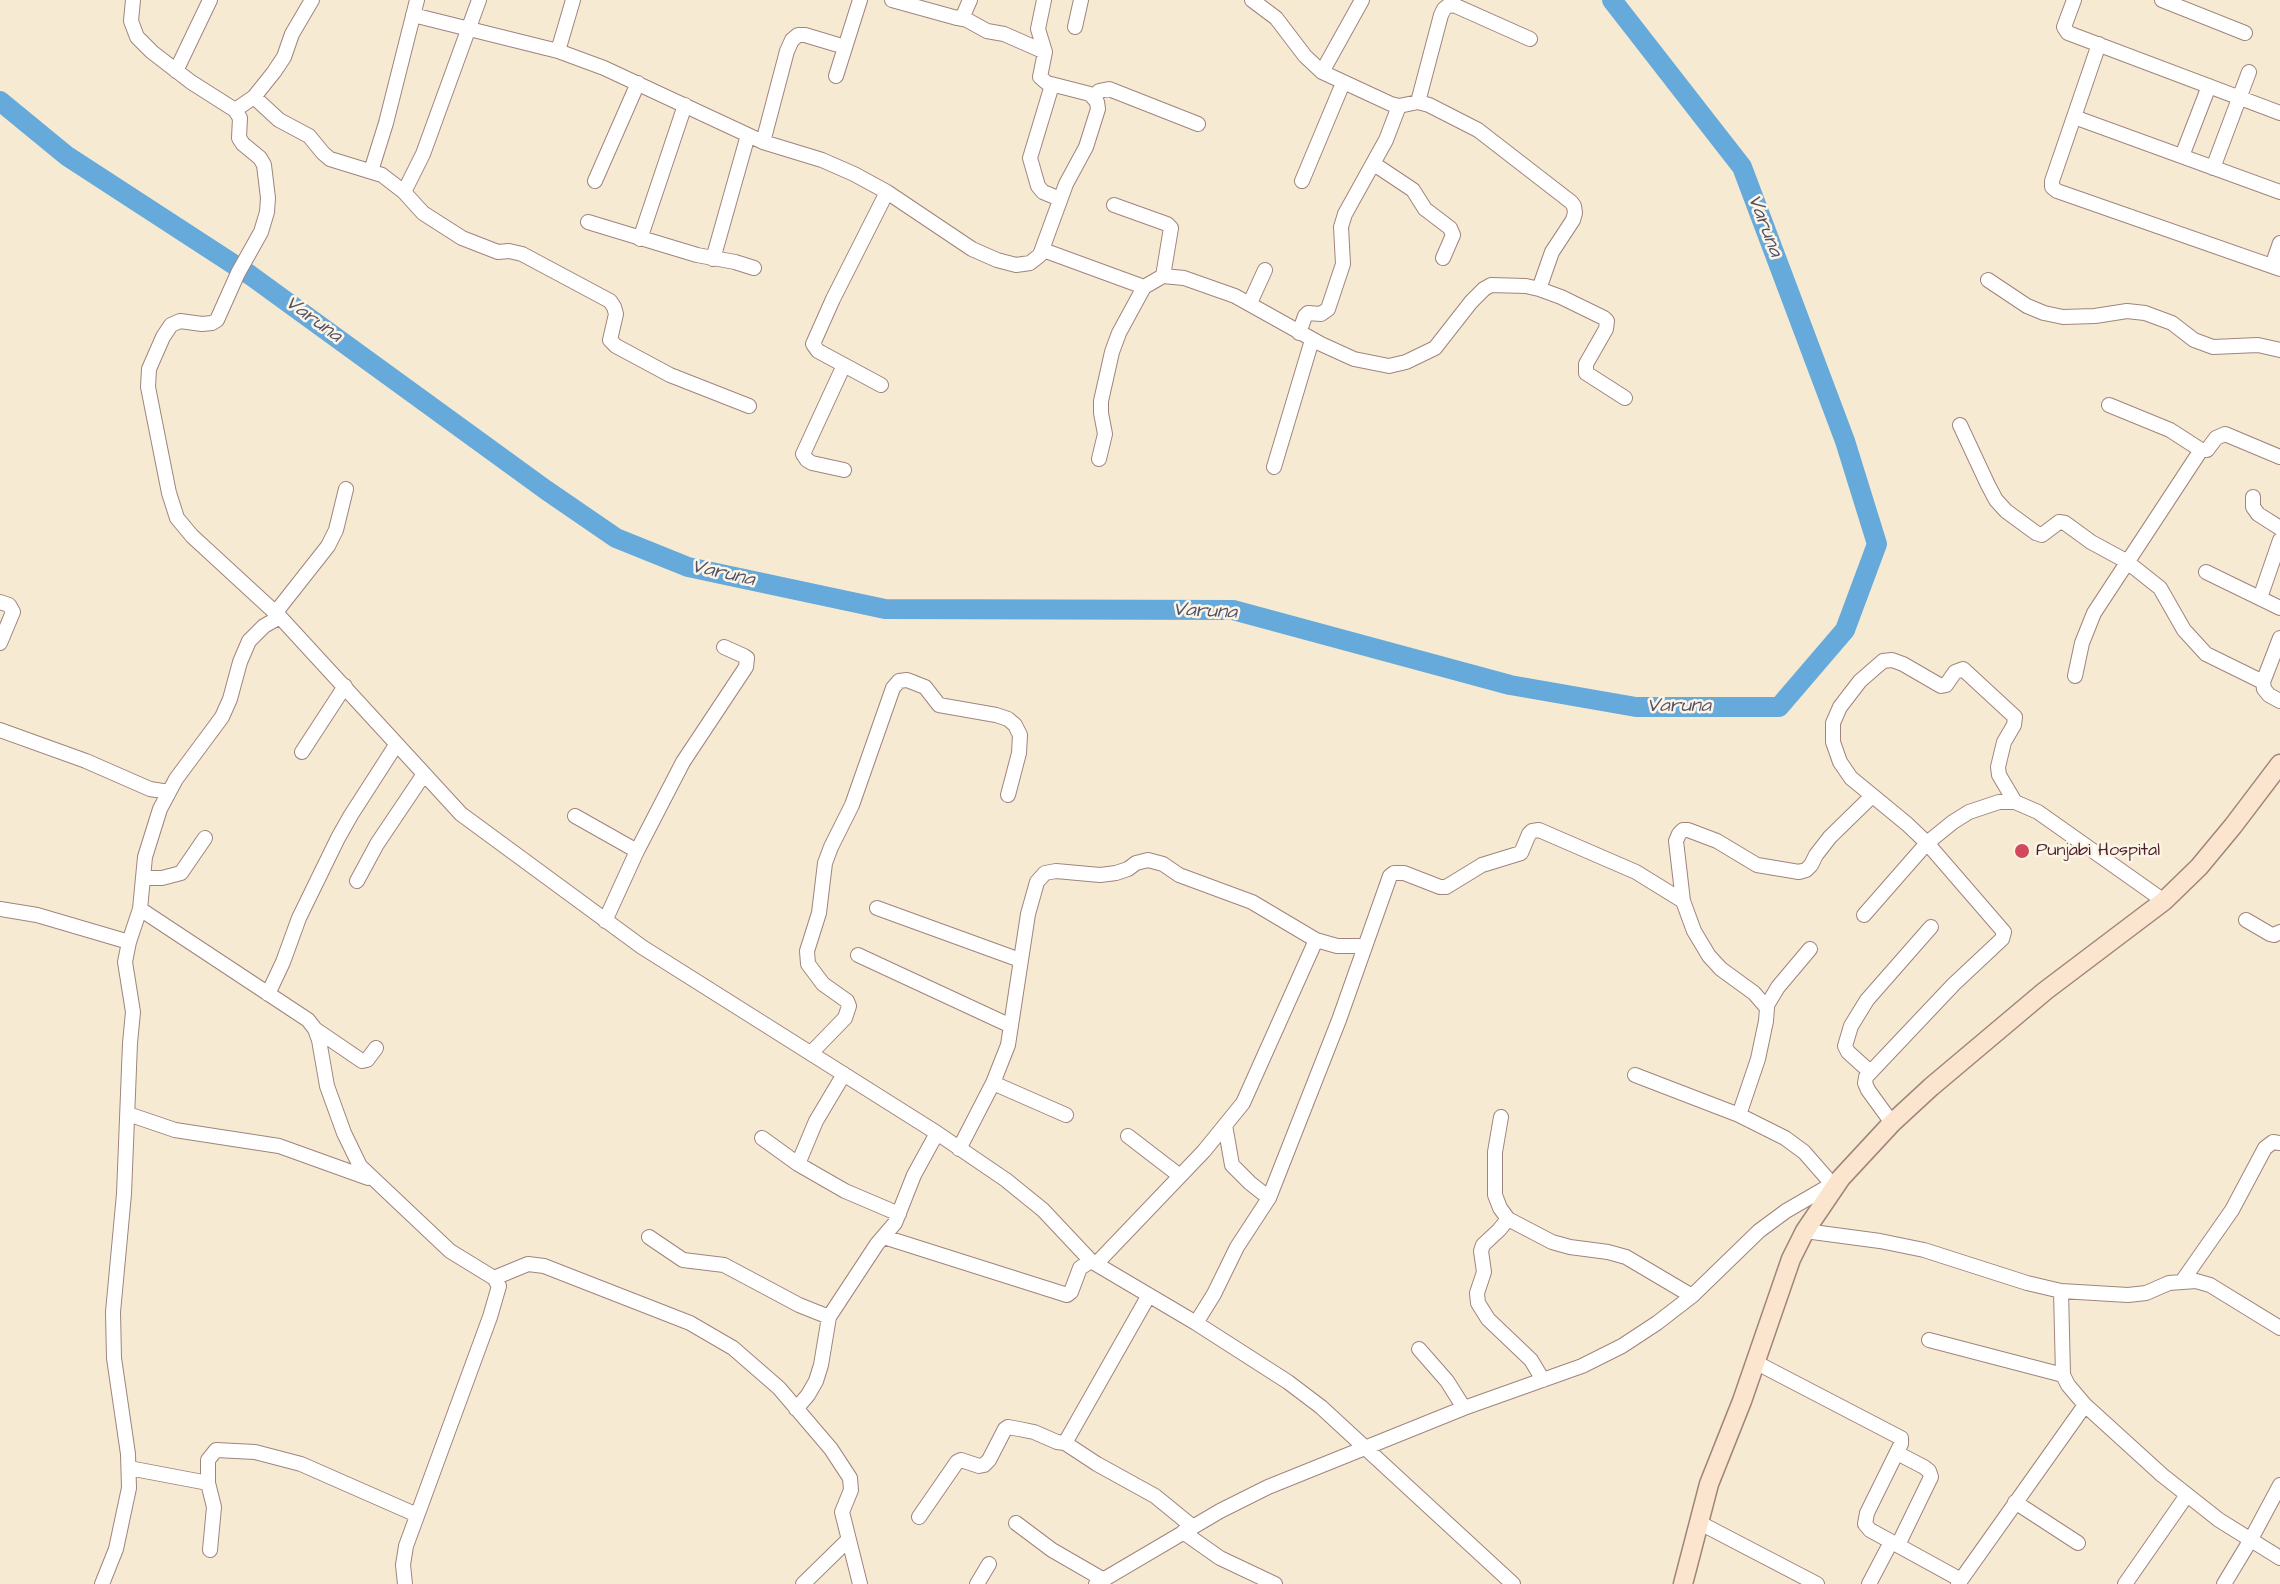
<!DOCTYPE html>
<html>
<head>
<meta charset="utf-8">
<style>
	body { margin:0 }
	canvas { display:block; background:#f7ead2 }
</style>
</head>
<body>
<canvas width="2280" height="1584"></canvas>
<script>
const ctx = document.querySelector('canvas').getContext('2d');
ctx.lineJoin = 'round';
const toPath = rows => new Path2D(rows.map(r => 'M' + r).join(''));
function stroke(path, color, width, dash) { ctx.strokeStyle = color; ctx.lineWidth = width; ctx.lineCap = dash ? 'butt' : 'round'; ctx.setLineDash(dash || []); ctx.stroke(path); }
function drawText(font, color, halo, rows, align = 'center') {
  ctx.font = font + ' "Architects Daughter",sans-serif'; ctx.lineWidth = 5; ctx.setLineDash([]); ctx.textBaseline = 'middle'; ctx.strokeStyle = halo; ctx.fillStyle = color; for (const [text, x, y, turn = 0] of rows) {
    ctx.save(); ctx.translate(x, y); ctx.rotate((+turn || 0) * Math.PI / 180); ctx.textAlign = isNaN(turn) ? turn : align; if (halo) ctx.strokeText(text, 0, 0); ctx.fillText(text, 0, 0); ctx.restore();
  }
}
stroke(toPath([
	[0,101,67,156,250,275,546,490,616,538,688,567,885,609,1233,610,1510,685,1636,707,1779,707,1845,630,1877,544,1845,441,1742,167,1612,0]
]), '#65aadb', 20);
const street = toPath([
	[133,0,131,21,137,37,152,52,191,82,235,110,240,118,239,138,243,144,260,158,264,165,268,198,267,212,261,232,238,273,217,320,212,323,202,324,180,321,171,325,163,337,149,369,148,387,169,493,177,518,192,536,280,617,461,814,642,947,937,1133,1006,1180,1043,1210,1091,1261,1196,1323,1288,1382,1321,1407,1513,1584],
	[892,0,957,18,963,16,970,0],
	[1252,0,1276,18,1305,56,1322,72,1391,104,1399,106,1418,102,1429,105,1478,130,1571,202,1574,206,1575,213,1573,220,1552,252,1539,289],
	[2074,0,2064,27,2068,33,2280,113],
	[2162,0,2245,33],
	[413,15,558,51,604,68,763,142,822,160,854,174,887,192,972,249,997,260,1016,265,1030,263,1040,255,1066,184,1086,147,1098,109,1097,102,1090,94,1047,83,1040,77,1045,52,1038,29,1044,0],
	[957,18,967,20,987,31,1004,34,1045,52],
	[1075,27,1081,0],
	[2099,44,2052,181,2052,187,2057,191,2280,269],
	[558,51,573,0],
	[176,71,210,0],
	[1322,72,1362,0],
	[836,76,860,0],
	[1052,85,1030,158,1038,186,1043,192,1060,199],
	[254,97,279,120,309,136,323,153,330,159,382,175,404,192,423,213,462,238,498,252,509,251,522,254,610,301,614,307,616,314,610,340,616,346,670,375,749,406],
	[1095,97,1099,91,1109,89,1198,124],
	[1418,102,1441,15,1444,9,1449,5,1456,6,1530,39],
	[235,110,254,97,274,72,284,57,292,34,312,0],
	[2074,117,2280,192],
	[763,142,787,51,792,40,798,35,805,35,845,47],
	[2182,156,2209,86],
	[1374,164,1413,190,1425,209,1450,228,1453,235,1443,258],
	[2213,168,2249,72],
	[371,171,386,123,417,0],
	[595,181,638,83],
	[1302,181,1343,83],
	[404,192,423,154,479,0],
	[1114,205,1167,224,1171,228,1163,276],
	[588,222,697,255,735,262,754,268],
	[640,239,685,105],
	[1043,250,1144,287],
	[713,259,748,135],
	[2272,266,2280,243],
	[1988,280,2027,306,2044,313,2063,317,2095,316,2127,311,2145,313,2172,323,2194,340,2213,347,2258,345,2280,350],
	[1250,303,1265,270],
	[1299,333,1305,316,1308,313,1321,314,1328,309,1343,264,1341,227,1345,214,1386,140,1399,106],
	[881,385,818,351,813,344,833,299,887,192],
	[2109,405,2170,430,2201,450,2207,450,2216,438,2225,434,2280,457],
	[1960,425,1988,485,1996,500,2006,511,2036,533,2042,535,2059,522,2065,523,2091,542,2126,561,2160,588,2184,630,2206,654,2263,682],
	[1099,459,1105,434,1101,413,1101,401,1112,352,1119,333,1144,287,1163,276,1184,278,1235,296,1321,344,1354,359,1389,366,1406,362,1435,348,1471,302,1484,289,1491,285,1526,286,1539,289,1561,297,1604,318,1607,321,1606,329,1586,364,1586,373,1625,398],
	[1274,467,1312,340],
	[844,470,812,463,807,460,803,454,844,365],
	[2253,497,2253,507,2258,514,2280,528],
	[2206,572,2280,608],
	[2260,598,2280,540],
	[0,602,9,605,13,612,0,643],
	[276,612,328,546,336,530,346,489],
	[280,617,264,626,249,641,240,662,230,699,222,717,176,779,160,809,145,857,140,909,308,1020,315,1029,319,1040,327,1086,344,1133,360,1166,450,1251,494,1278,499,1286,490,1317,406,1546,403,1565,405,1584],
	[2280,638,2263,682,2264,689,2269,695,2280,701],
	[2075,676,2082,643,2094,613,2201,450],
	[0,730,86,761,150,789,169,792],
	[302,752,345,686],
	[2015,802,1999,775,1998,767,2004,742,2014,725,2015,717,1963,669,1955,672,1946,685,1941,686,1903,664,1892,660,1883,661,1860,681,1840,707,1833,723,1833,742,1840,762,1851,778,1907,824,1927,843,1953,822,1969,812,1999,802,2015,802,2038,812,2164,901],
	[575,816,637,851],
	[144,878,162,878,181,873,205,838],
	[357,881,377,844,424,774],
	[877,908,1020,960],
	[0,909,37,915,129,942],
	[1864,915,1927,843,2004,932,2002,939,1954,984,1866,1077,1865,1083,1868,1090,1892,1123],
	[2246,920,2270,934,2274,935,2280,932],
	[605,921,637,851,683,762,746,667,747,658,744,656,724,647],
	[858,955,1011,1026],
	[268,994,283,962,299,918,338,838,351,815,396,745],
	[1766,1007,1778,987,1810,949],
	[315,1029,362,1061,367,1060,376,1048],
	[811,1053,845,1018,849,1006,847,1001,823,984,808,964,807,951,819,913,825,863,831,847,852,805,893,688,899,681,907,680,925,687,939,705,996,715,1008,719,1015,725,1020,735,1019,753,1008,795],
	[1869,1071,1848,1052,1845,1046,1851,1026,1867,1000,1931,927],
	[1635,1075,1739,1115,1785,1138,1804,1152,1832,1184],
	[993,1083,1066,1115],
	[128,1114,175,1130,279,1146,368,1178],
	[1739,1115,1758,1059,1766,1021,1767,1008,1754,993,1721,969,1709,956,1694,931,1683,901,1676,841,1679,834,1683,830,1688,830,1717,841,1757,865,1799,872,1806,870,1811,865,1816,855,1830,837,1872,796],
	[1501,1117,1495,1152,1495,1195,1500,1208,1508,1219,1499,1230,1483,1245,1481,1251,1484,1272,1477,1293,1478,1303,1488,1319,1531,1360,1543,1380],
	[1225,1125,1232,1165,1250,1183,1269,1198],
	[1128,1136,1180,1176],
	[762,1138,798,1164,845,1191,899,1214],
	[959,1149,993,1083,1008,1045,1028,914,1037,882,1045,873,1056,871,1100,875,1116,873,1128,869,1136,863,1148,860,1163,864,1179,875,1252,902,1316,940,1337,946,1365,946],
	[798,1164,816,1121,844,1074],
	[1508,1219,1552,1242,1570,1247,1608,1252,1626,1257,1692,1296],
	[1805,1231,1880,1241,1924,1250,2027,1283,2061,1291,2063,1375,2068,1385,2085,1405,2162,1475,2219,1520,2280,1558],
	[649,1237,683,1260,724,1265,799,1305,829,1317],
	[884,1237,1067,1295,1071,1292,1080,1268,1091,1261],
	[1096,1264,1204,1151,1243,1103,1316,940],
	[494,1278,528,1264,544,1266,690,1323,733,1348,779,1388,831,1449,850,1478,851,1490,842,1512,860,1584],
	[2183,1280,2232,1210,2265,1148,2273,1142,2280,1143],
	[2061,1291,2128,1295,2146,1293,2169,1283,2196,1281,2210,1285,2280,1328],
	[1196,1323,1214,1294,1237,1247,1269,1198,1339,1020,1390,876,1394,873,1404,873,1440,887,1446,887,1482,865,1521,853,1529,834,1532,831,1539,830,1636,872,1683,901],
	[1929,1340,2063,1375],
	[1419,1349,1447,1381,1464,1408],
	[1755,1362,1901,1438,1901,1444,1867,1513,1865,1524,1870,1530,1961,1580],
	[796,1409,808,1395,816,1381,821,1365,829,1317,877,1244,895,1223,914,1175,937,1133],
	[1065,1443,1097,1464,1155,1496,1193,1527],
	[1897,1453,1924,1467,1929,1471,1931,1477,1898,1545],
	[129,1468,208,1483],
	[2015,1502,2078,1543],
	[919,1517,957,1462,961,1460,979,1466,984,1465,989,1460,1005,1429,1008,1427,1019,1429,1034,1432,1057,1442,1065,1443,1149,1295],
	[1698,1522,1817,1584],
	[1016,1523,1052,1550,1104,1580],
	[1183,1532,1220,1558,1275,1584],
	[210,1550,214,1507,208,1483,208,1460,216,1450,255,1452,301,1464,417,1515],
	[102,1584,116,1549,129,1488,128,1454,114,1358,113,1312,124,1194,130,1043,133,1012,125,962,129,942,140,909],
	[803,1584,848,1540],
	[977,1584,989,1564],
	[1096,1584,1220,1511,1268,1487,1464,1408,1582,1366,1622,1346,1657,1323,1692,1296,1759,1231,1786,1211,1836,1182],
	[1869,1584,1891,1542],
	[1958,1584,2085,1405],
	[2125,1584,2187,1495],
	[2224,1584,2250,1541,2280,1485]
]);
const secondary = toPath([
	[1683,1584,1709,1484,1742,1401,1791,1259,1805,1231,1841,1178,1892,1123,1931,1087,2045,991,2164,901,2199,867,2233,826,2280,764]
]);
stroke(street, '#a0847e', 16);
stroke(secondary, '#a0847e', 21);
stroke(street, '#fff', 14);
stroke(secondary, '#fce5cf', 18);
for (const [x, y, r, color] of [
	[2022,851,8,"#d1495b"]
]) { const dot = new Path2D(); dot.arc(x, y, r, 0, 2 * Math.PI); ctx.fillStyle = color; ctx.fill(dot); stroke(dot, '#fcf5e5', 2); }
drawText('18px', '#4a1f2b', '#fcf5e5', [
	["Punjabi Hospital",2036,851]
], 'left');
drawText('italic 20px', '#535069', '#fcf5e5', [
	["Varuna",1764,226,69],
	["Varuna",313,320,36],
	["Varuna",723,574,13],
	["Varuna",1205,612,3],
	["Varuna",1679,707]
]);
</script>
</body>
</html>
